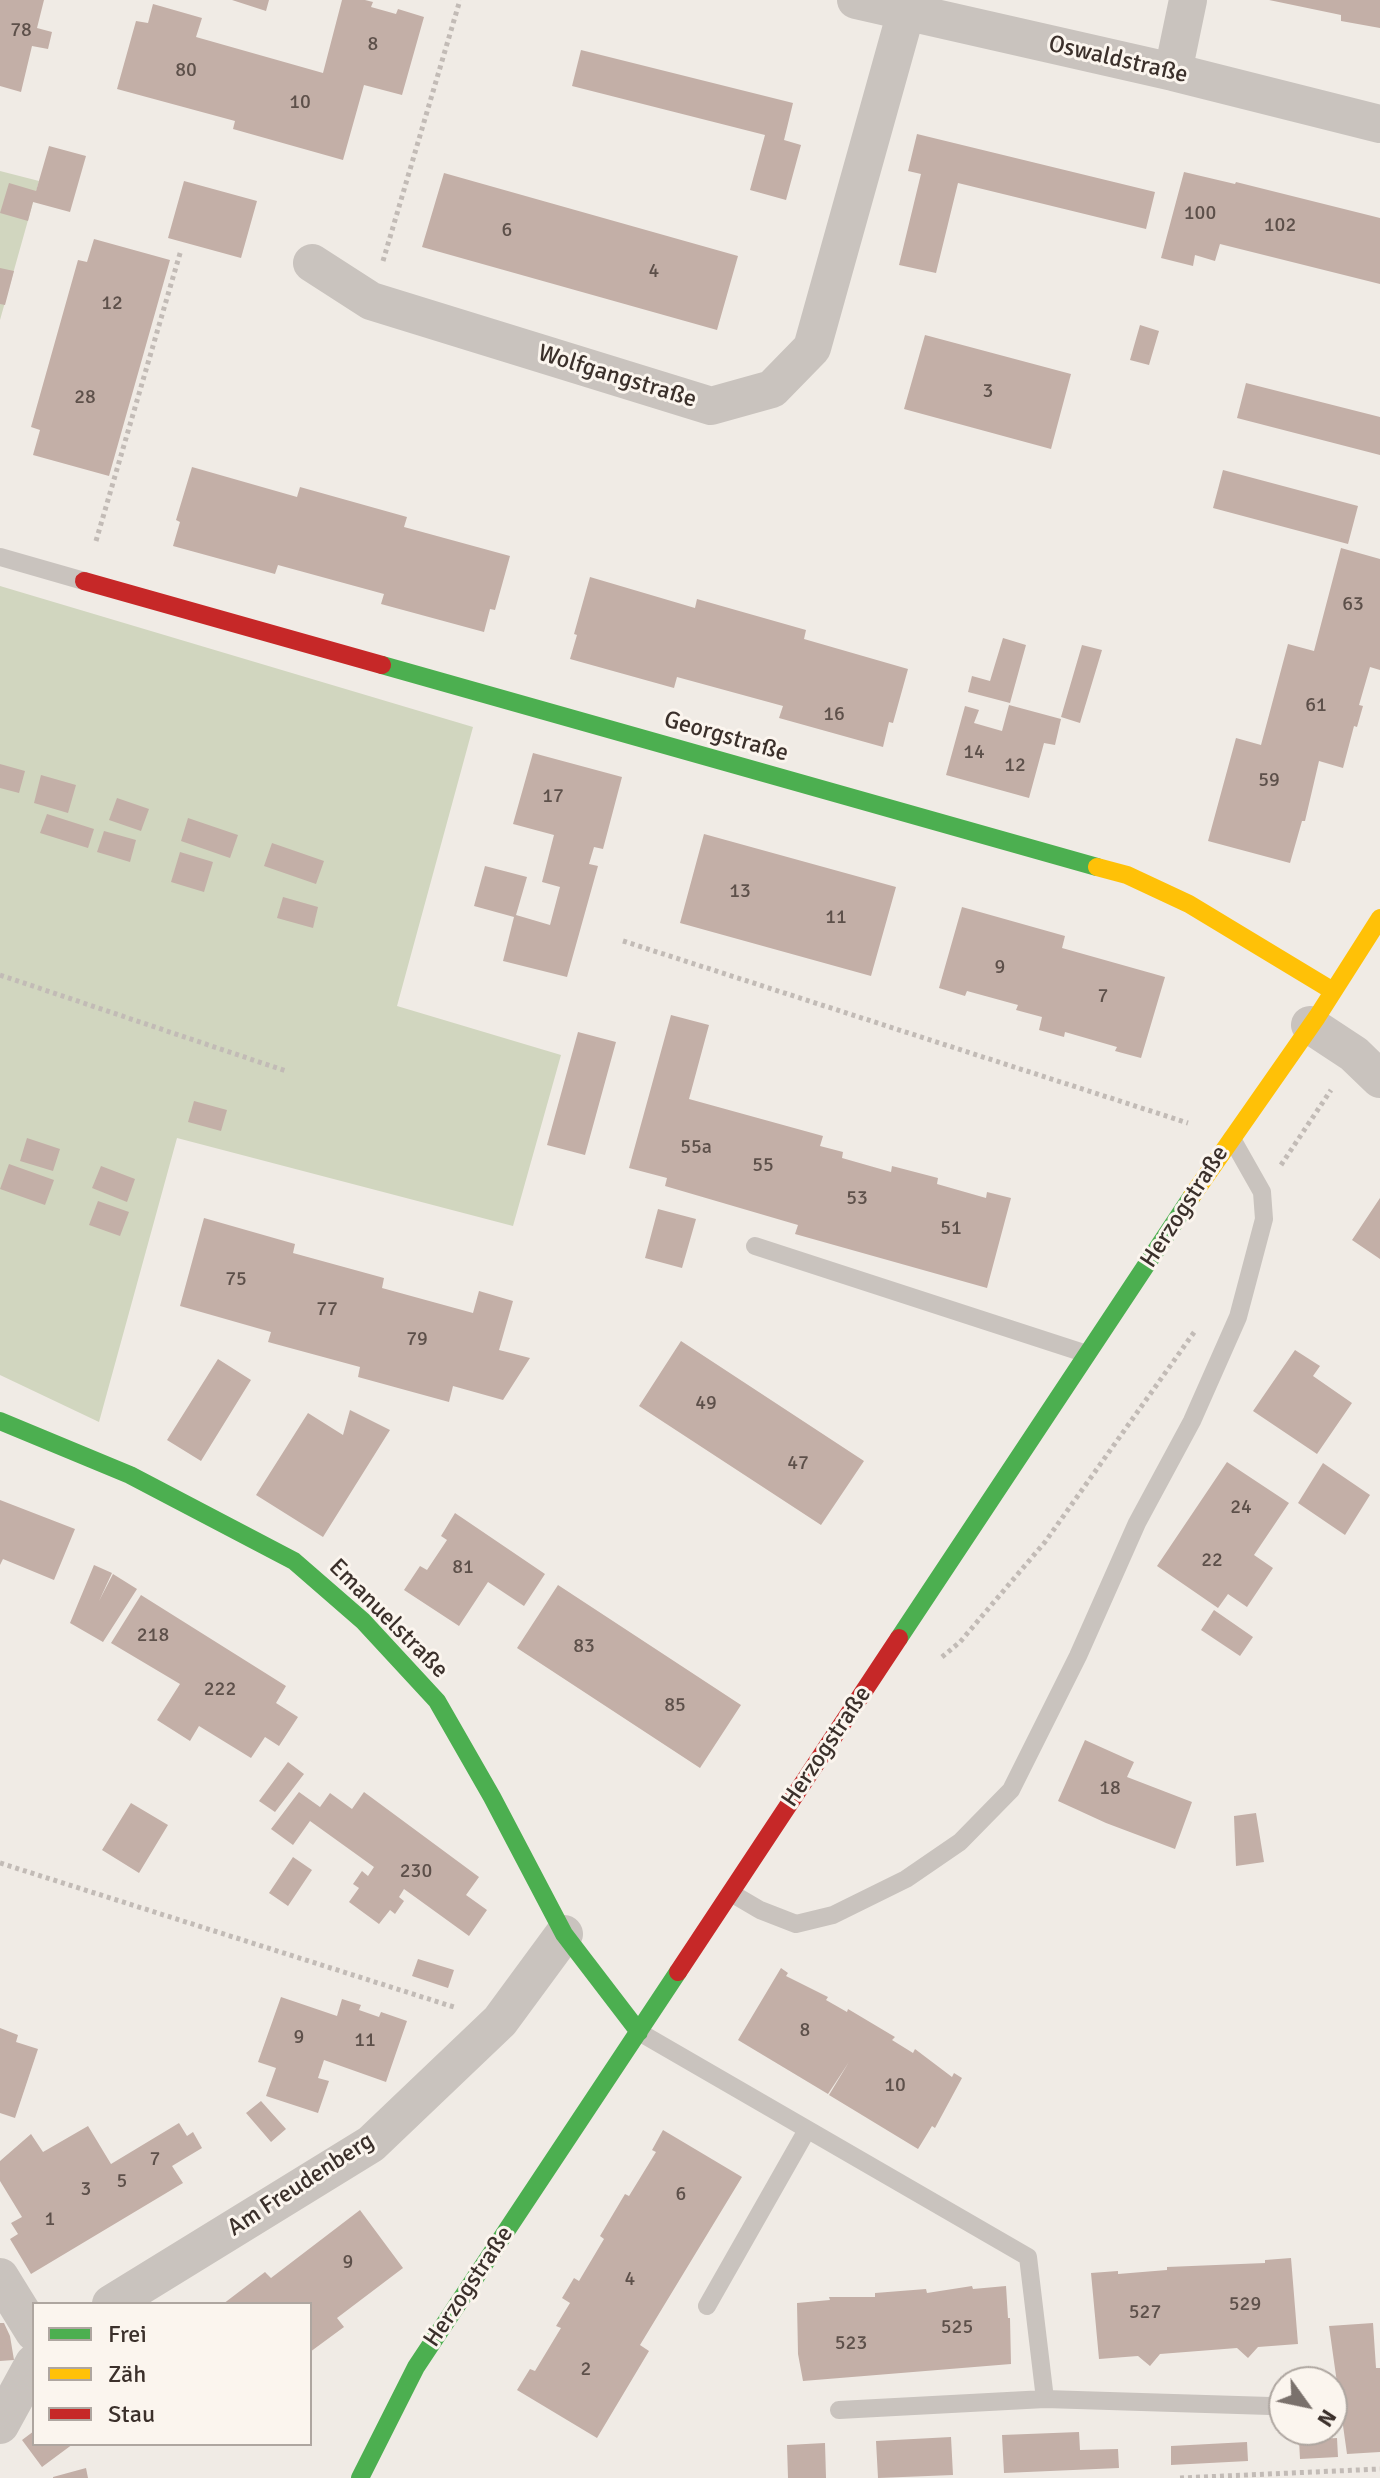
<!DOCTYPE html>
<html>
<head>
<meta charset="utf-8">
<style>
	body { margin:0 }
	#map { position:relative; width:1380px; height:2478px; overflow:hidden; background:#f0ebe5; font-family:Signika,sans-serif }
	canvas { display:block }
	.legend { position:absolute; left:32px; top:2302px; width:280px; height:144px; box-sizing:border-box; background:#fbf5ee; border:2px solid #aea6a0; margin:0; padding:10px 14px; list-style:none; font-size:24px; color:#3b302b }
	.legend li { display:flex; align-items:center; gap:16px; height:40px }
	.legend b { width:40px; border:2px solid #aea6a0 }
	.north { position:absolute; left:1268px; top:2366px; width:80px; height:80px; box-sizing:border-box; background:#fbf5ee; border:2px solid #aea6a0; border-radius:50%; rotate:123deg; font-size:22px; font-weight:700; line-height:32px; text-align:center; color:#3b302b }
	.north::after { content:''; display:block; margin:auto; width:28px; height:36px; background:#7a716c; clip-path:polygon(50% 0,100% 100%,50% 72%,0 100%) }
</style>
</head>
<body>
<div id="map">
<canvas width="1380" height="2478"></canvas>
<ul class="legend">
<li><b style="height:10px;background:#4caf50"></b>Frei</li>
<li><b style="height:10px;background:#ffc107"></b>Zäh</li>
<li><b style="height:10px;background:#c62828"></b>Stau</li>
</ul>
<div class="north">N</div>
</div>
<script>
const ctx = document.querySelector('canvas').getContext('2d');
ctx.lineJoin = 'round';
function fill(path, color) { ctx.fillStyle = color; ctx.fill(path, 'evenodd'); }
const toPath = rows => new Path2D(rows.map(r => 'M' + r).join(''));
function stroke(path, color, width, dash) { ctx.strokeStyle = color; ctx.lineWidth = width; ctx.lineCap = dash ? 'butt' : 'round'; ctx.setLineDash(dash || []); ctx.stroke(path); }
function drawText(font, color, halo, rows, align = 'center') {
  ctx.font = font + ' Signika,sans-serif'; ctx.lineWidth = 6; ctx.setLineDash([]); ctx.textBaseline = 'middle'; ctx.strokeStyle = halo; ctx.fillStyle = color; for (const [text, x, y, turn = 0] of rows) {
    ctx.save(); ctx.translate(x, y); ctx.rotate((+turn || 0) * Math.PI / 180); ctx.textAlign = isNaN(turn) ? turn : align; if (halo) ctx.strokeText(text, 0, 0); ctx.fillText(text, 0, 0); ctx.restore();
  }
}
fill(toPath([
	[0,171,39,181,0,320],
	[0,586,473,727,397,1006,561,1055,513,1226,177,1138,99,1422,0,1375]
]), '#d1d6bf');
fill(toPath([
	[0,0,44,0,37,28,52,32,48,49,32,46,21,92,0,86],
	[232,0,269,0,266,11],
	[342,0,365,0,373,2,371,7,396,14,398,9,424,17,402,95,364,85,343,160,233,129,235,121,117,89,136,21,148,23,153,4,202,18,196,37,323,73],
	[1269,0,1380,0,1380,28,1341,21,1341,15],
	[581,50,793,103,784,140,801,145,786,200,750,190,765,135,572,86],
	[917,134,1155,192,1146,229,958,183,936,273,899,265,921,174,908,171],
	[49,146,86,156,70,212,33,202,28,221,0,213,9,183,36,191],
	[1184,172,1235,184,1236,182,1380,218,1380,284,1220,244,1215,261,1195,255,1193,266,1161,258],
	[444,173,738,256,717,330,422,247],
	[184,181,257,201,241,258,168,238],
	[94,239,170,260,109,476,33,455,40,430,31,427,78,260,87,262],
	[0,268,14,271,5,305,0,304],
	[1140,325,1159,331,1149,365,1130,360],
	[925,335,1071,374,1051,449,904,409],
	[1246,383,1380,417,1380,455,1237,418],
	[192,467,297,497,300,487,407,517,404,527,510,556,495,610,490,609,484,632,381,604,384,594,278,565,275,574,173,546,180,522,176,520],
	[1223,470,1358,506,1348,544,1213,508],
	[1341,548,1380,559,1380,670,1370,667,1359,705,1363,706,1357,727,1354,726,1343,768,1319,761,1305,821,1302,821,1290,863,1208,841,1236,738,1261,745,1288,644,1314,651],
	[590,577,695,608,697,599,806,630,804,639,908,669,893,723,889,722,883,747,779,718,783,706,677,677,674,688,570,659,577,635,574,634],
	[1003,638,1026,645,1010,703,968,692,972,676,990,681],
	[1082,645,1102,650,1080,723,1061,717],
	[1009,705,1061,719,1055,745,1044,743,1029,798,946,775,965,706,979,710,974,723,1002,731],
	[533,753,622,777,603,849,594,847,589,864,598,866,567,977,503,961,514,917,474,906,485,866,527,877,516,915,550,925,560,887,542,882,554,835,513,824],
	[0,764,25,771,19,793,0,788],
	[41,775,76,785,68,813,34,803],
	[117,798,149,809,141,831,109,820],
	[47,814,94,829,88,848,40,833],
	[188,818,238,835,230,858,181,841],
	[104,831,136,840,130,862,97,852],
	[704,834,896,887,871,976,680,923],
	[272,843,324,861,316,884,264,866],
	[180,852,213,862,204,892,171,882],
	[283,897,318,907,313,928,277,918],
	[962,907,1065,936,1062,948,1165,977,1141,1058,1115,1051,1117,1047,1065,1032,1064,1037,1039,1030,1042,1017,1016,1010,1018,1005,967,991,965,996,939,988],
	[671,1015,709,1025,689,1099,823,1136,820,1146,843,1152,842,1158,891,1172,892,1166,938,1178,937,1184,986,1198,987,1192,1011,1198,987,1288,795,1234,798,1225,665,1186,667,1178,629,1168],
	[578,1032,616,1042,585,1155,547,1145],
	[194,1101,227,1110,221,1131,188,1122],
	[27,1138,60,1149,53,1171,20,1161],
	[9,1164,54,1180,45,1205,0,1189],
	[101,1166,135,1179,127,1202,92,1188],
	[1380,1198,1380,1259,1352,1240],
	[98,1201,129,1212,120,1236,89,1225],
	[658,1209,696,1219,682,1268,645,1258],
	[204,1218,295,1244,293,1253,384,1278,382,1288,473,1313,479,1291,513,1301,499,1350,530,1358,503,1400,453,1386,449,1402,358,1377,360,1367,268,1342,271,1332,180,1306],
	[681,1341,864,1461,821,1525,639,1406],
	[1295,1350,1320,1366,1313,1376,1352,1403,1317,1454,1253,1411],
	[218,1359,251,1380,201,1461,167,1440],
	[350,1410,390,1430,323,1537,256,1495,308,1413,343,1435],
	[1227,1462,1289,1503,1254,1555,1273,1568,1247,1607,1228,1594,1218,1608,1157,1566],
	[1323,1463,1370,1495,1345,1535,1298,1503],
	[0,1500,75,1529,54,1580,3,1559,0,1565],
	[455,1513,545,1574,524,1606,488,1582,459,1626,404,1590,420,1566,427,1570,447,1540,441,1536],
	[94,1565,112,1573,99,1601,113,1574,137,1589,103,1642,70,1623],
	[558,1585,741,1705,700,1768,517,1648],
	[141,1595,286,1686,276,1703,298,1717,279,1746,265,1737,251,1758,199,1726,190,1741,157,1720,180,1684,111,1643],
	[1214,1610,1253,1637,1240,1656,1201,1630],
	[1085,1740,1134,1762,1127,1777,1192,1802,1175,1849,1106,1823,1058,1801],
	[288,1762,304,1774,275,1812,259,1801],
	[299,1792,320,1807,330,1793,352,1809,364,1792,479,1877,466,1895,487,1910,469,1936,404,1889,399,1897,404,1901,395,1914,390,1910,379,1924,349,1902,359,1888,353,1884,362,1871,368,1876,374,1867,310,1821,293,1845,271,1829],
	[131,1803,168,1825,139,1873,102,1850],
	[1256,1813,1264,1862,1236,1866,1234,1816],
	[293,1857,312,1870,288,1906,269,1893],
	[418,1959,454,1970,448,1988,412,1976],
	[781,1968,788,1973,786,1976,828,1997,826,2000,847,2012,848,2009,895,2037,892,2040,913,2053,915,2049,952,2077,954,2073,962,2078,935,2128,932,2126,918,2149,829,2095,849,2062,828,2094,738,2040],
	[281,1997,337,2016,342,1999,361,2005,359,2010,379,2017,381,2012,407,2021,386,2082,324,2060,318,2078,329,2081,318,2113,266,2096,276,2068,258,2062],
	[0,2028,18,2035,16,2042,38,2049,15,2118,0,2113],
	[261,2101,286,2129,271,2142,246,2113],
	[179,2123,187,2136,193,2132,202,2148,172,2166,183,2183,31,2274,10,2239,18,2234,11,2223,22,2217,0,2181,0,2161,31,2134,43,2152,88,2126,111,2164],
	[663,2130,742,2177,640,2345,649,2351,597,2438,517,2390,530,2369,535,2371,561,2328,556,2326,570,2303,562,2298,574,2278,579,2281,604,2239,600,2236,625,2194,629,2196,656,2152,652,2150],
	[360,2210,403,2268,337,2318,344,2327,310,2352,310,2304,223,2304,265,2272,271,2278],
	[1291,2258,1298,2344,1258,2347,1248,2358,1237,2348,1160,2354,1150,2366,1138,2356,1099,2359,1091,2273,1118,2271,1118,2274,1167,2270,1167,2267,1265,2263,1265,2260],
	[972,2286,973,2289,1006,2286,1008,2318,1010,2318,1011,2364,803,2381,798,2354,797,2303,830,2300,829,2297,875,2297,875,2293,926,2289,927,2293],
	[0,2323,4,2323,10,2336,14,2360,0,2361],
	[1373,2323,1376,2368,1380,2368,1380,2452,1347,2454,1329,2326],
	[34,2431,34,2444,73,2444,42,2467,22,2440],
	[1079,2432,1080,2450,1118,2449,1119,2468,1004,2473,1002,2435],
	[951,2437,953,2475,878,2478,876,2441],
	[1337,2438,1338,2457,1300,2459,1299,2440],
	[1247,2442,1248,2461,1171,2465,1171,2446],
	[825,2443,826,2478,788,2478,787,2445],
	[86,2468,88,2478,53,2478,53,2477]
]), '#c3afa7');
stroke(toPath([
	[383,261,460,0],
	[96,541,181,250],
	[623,941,1188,1123],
	[0,975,286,1071],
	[1281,1165,1331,1090],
	[942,1657,960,1642,1045,1542,1195,1331],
	[0,1863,457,2008],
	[1180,2478,1380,2469]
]), '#c2bbb6', 5, [4, 4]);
stroke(toPath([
	[0,557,84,581],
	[755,1246,1087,1354],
	[731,1893,760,1910,796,1924,833,1915,906,1879,960,1842,1011,1790,1078,1656,1137,1523,1192,1421,1238,1317,1264,1219,1262,1192,1232,1139],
	[639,2032,1028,2257,1045,2399,1270,2406],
	[707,2306,807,2130],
	[839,2410,1045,2399]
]), '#c9c3be', 18);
stroke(toPath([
	[856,0,1173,72,1380,124],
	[1173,72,1188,0],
	[312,263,371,301,711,406,772,389,812,348,906,12],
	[1310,1025,1354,1054,1380,1079],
	[0,2277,34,2332],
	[111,2304,371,2144,500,2021,564,1934],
	[0,2425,34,2363]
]), '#c9c3be', 38);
stroke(toPath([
	[382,665,1097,867],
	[0,1421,130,1475,294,1561,363,1621,437,1701,492,1797,564,1934,639,2032],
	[899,1638,1192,1196],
	[360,2478,416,2367,678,1972]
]), '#4caf50', 18);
stroke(toPath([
	[1097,867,1127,875,1189,904,1333,991],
	[1192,1196,1317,1017,1380,918]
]), '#ffc107', 18);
stroke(toPath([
	[84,581,382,665],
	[678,1972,899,1638]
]), '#c62828', 18);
drawText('20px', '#5d504a', null, [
	["78",21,31],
	["8",373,45],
	["80",186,71],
	["10",300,103],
	["100",1200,214],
	["102",1280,226],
	["6",507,231],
	["4",654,272],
	["12",112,304],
	["3",988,392],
	["28",85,398],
	["63",1353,605],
	["61",1316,706],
	["16",834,715],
	["14",974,753],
	["12",1015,766],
	["59",1269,781],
	["17",553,797],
	["13",740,892],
	["11",836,918],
	["9",1000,968],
	["7",1103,997],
	["55a",696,1148],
	["55",763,1166],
	["53",857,1199],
	["51",951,1229],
	["75",236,1280],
	["77",327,1310],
	["79",417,1340],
	["49",706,1404],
	["47",798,1464],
	["24",1241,1508],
	["22",1212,1561],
	["81",463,1568],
	["218",153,1636],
	["83",584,1647],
	["222",220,1690],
	["85",675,1706],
	["18",1110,1789],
	["230",416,1872],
	["8",805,2031],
	["9",299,2038],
	["11",365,2041],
	["10",895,2086],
	["7",155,2160],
	["5",122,2182],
	["3",86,2190],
	["6",681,2195],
	["1",50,2220],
	["9",348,2263],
	["4",630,2280],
	["529",1245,2305],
	["527",1145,2313],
	["525",957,2328],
	["523",851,2344],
	["2",586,2370]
]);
drawText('24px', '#3b302b', '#fbf5ee', [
	["Oswaldstraße",1118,60,13],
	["Wolfgangstraße",617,377,17],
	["Georgstraße",726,737,16],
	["Herzogstraße",1185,1207,-57],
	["Emanuelstraße",388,1619,45],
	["Herzogstraße",827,1747,-56],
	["Am Freudenberg",301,2185,-33],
	["Herzogstraße",469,2287,-56]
]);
</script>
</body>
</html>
